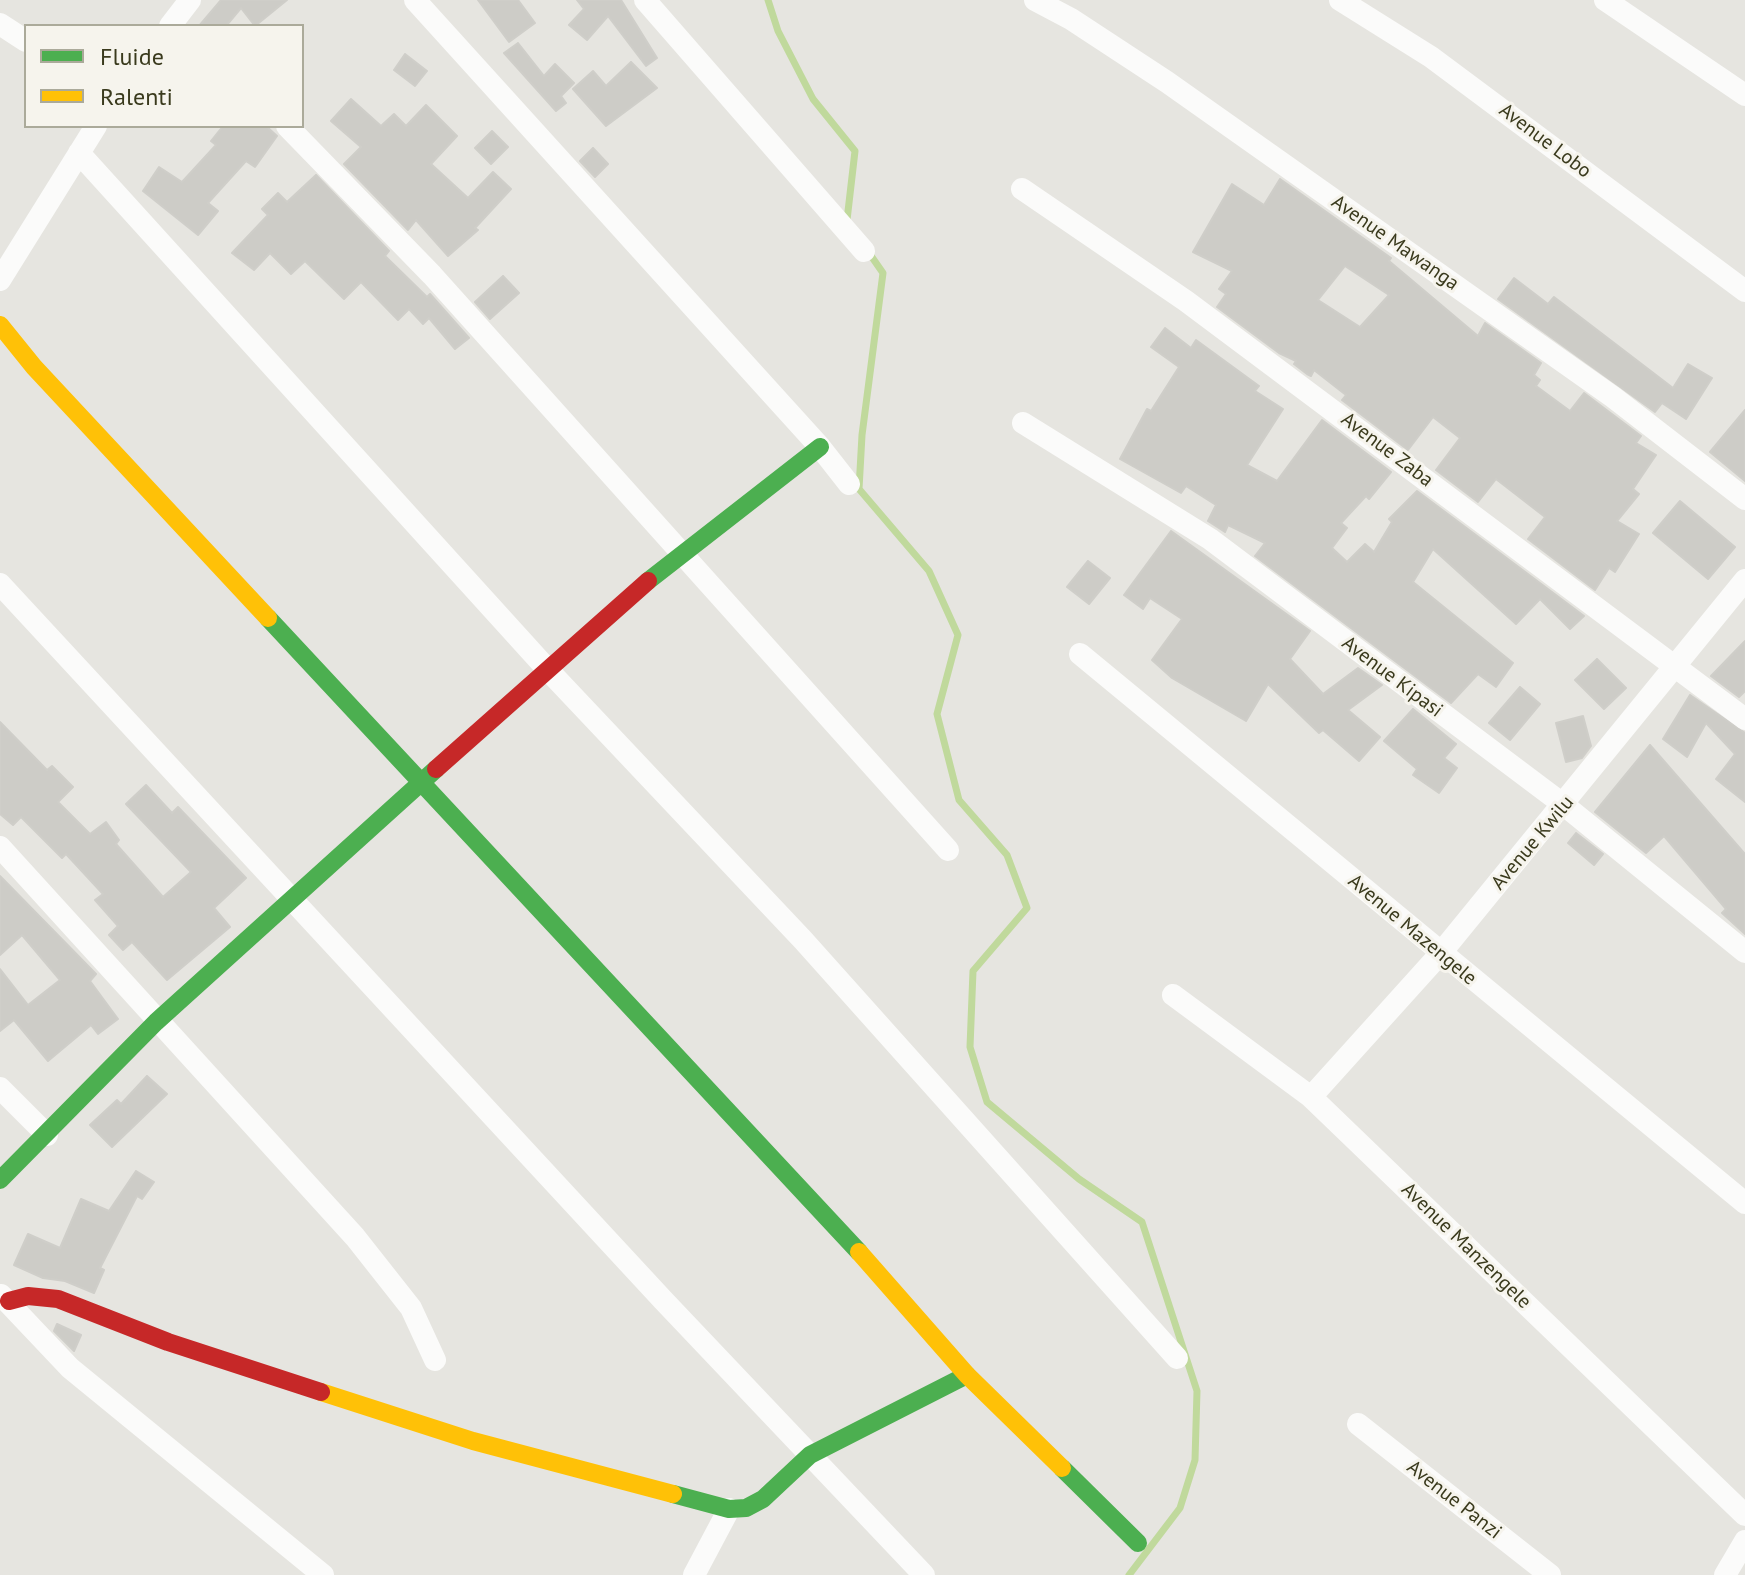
<!DOCTYPE html>
<html>
<head>
<meta charset="utf-8">
<style>
	body { margin:0 }
	#map { position:relative; width:1745px; height:1575px; overflow:hidden; background:#e6e5e0; font-family:"PT Sans",sans-serif }
	canvas { display:block }
	.legend { position:absolute; left:24px; top:24px; width:280px; height:104px; box-sizing:border-box; background:#f6f4ed; border:2px solid #abaa9a; margin:0; padding:10px 14px; list-style:none; font-size:24px; color:#3a3a1d }
	.legend li { display:flex; align-items:center; gap:16px; height:40px }
	.legend b { width:40px; border:2px solid #abaa9a }
</style>
</head>
<body>
<div id="map">
<canvas width="1745" height="1575"></canvas>
<ul class="legend">
<li><b style="height:10px;background:#4caf50"></b>Fluide</li>
<li><b style="height:10px;background:#ffc107"></b>Ralenti</li>
</ul>
</div>
<script>
const ctx = document.querySelector('canvas').getContext('2d');
ctx.lineJoin = 'round';
const toPath = rows => new Path2D(rows.map(r => 'M' + r).join(''));
function stroke(path, color, width, dash) { ctx.strokeStyle = color; ctx.lineWidth = width; ctx.lineCap = dash ? 'butt' : 'round'; ctx.setLineDash(dash || []); ctx.stroke(path); }
function fill(path, color) { ctx.fillStyle = color; ctx.fill(path, 'evenodd'); }
function drawText(font, color, halo, rows, align = 'center') {
  ctx.font = font + ' "PT Sans",sans-serif'; ctx.lineWidth = 6; ctx.setLineDash([]); ctx.textBaseline = 'middle'; ctx.strokeStyle = halo; ctx.fillStyle = color; for (const [text, x, y, turn = 0] of rows) {
    ctx.save(); ctx.translate(x, y); ctx.rotate((+turn || 0) * Math.PI / 180); ctx.textAlign = isNaN(turn) ? turn : align; if (halo) ctx.strokeText(text, 0, 0); ctx.fillText(text, 0, 0); ctx.restore();
  }
}
stroke(toPath([
	[768,0,778,31,813,99,855,151,847,220],
	[867,250,883,273,862,435,859,489,929,571,958,635,937,714,959,800,1007,855,1027,908,973,971,970,1047,987,1102,1079,1179,1142,1222,1197,1391,1195,1460,1180,1508,1129,1575]
]), '#c0d99c', 7);
const building = toPath([
	[221,0,287,0,255,26,241,8,226,26,199,26,221,0],
	[478,0,518,0,535,23,509,42,478,0],
	[577,0,621,0,657,58,646,66,608,16,587,40,569,25,584,9,577,0],
	[518,43,544,76,555,64,574,83,561,96,566,103,556,111,504,53,518,43],
	[405,54,427,71,415,86,394,70,405,54],
	[631,62,657,88,606,126,573,89,593,71,606,86,631,62],
	[351,99,381,126,394,114,406,126,426,105,457,136,431,164,468,198,493,172,511,189,475,228,478,230,448,256,416,220,408,230,344,164,361,147,331,121,351,99],
	[223,126,266,126,277,136,255,167,246,161,208,203,218,211,198,235,143,191,159,167,182,182,216,145,211,141,223,126],
	[492,131,508,147,491,164,475,148,492,131],
	[593,148,608,164,595,177,580,161,593,148],
	[316,175,389,251,385,256,427,297,430,294,469,338,455,349,429,318,423,324,409,309,398,320,361,282,344,299,305,261,291,274,270,253,254,270,232,253,268,215,262,209,278,193,287,202,316,175],
	[1280,179,1391,258,1389,261,1478,336,1485,323,1541,363,1534,375,1540,380,1536,386,1570,411,1584,393,1641,436,1636,443,1656,455,1633,489,1639,494,1617,521,1639,534,1615,572,1609,568,1595,590,1528,539,1545,517,1496,479,1478,502,1436,470,1460,438,1433,417,1408,450,1342,400,1346,395,1314,370,1311,376,1307,374,1294,364,1296,361,1279,353,1217,307,1226,294,1219,289,1232,271,1193,252,1232,184,1264,205,1280,179],
	[1345,266,1389,295,1360,327,1318,300,1345,266],
	[503,276,519,293,490,319,475,302,503,276],
	[1514,278,1548,304,1554,297,1673,388,1688,364,1712,378,1686,419,1662,403,1655,412,1498,299,1514,278],
	[1165,328,1191,348,1196,340,1259,386,1255,391,1283,409,1247,465,1277,481,1322,420,1391,472,1369,499,1366,496,1341,523,1347,528,1332,548,1347,562,1365,544,1374,552,1392,522,1389,519,1417,491,1584,616,1570,629,1540,599,1516,624,1433,549,1413,582,1513,663,1496,687,1478,674,1451,703,1255,556,1265,543,1228,525,1225,532,1208,521,1216,505,1186,486,1181,493,1120,459,1147,409,1151,411,1179,367,1151,347,1165,328],
	[1745,410,1745,481,1710,452,1745,410],
	[1680,501,1735,547,1708,579,1653,533,1680,501],
	[1171,531,1310,631,1290,659,1323,694,1358,668,1382,685,1348,710,1380,737,1359,761,1323,730,1319,733,1268,684,1246,721,1172,678,1152,660,1182,619,1150,598,1143,609,1124,595,1171,531],
	[1088,561,1110,578,1089,604,1067,587,1088,561],
	[1745,641,1745,691,1739,697,1711,676,1745,641],
	[1597,659,1626,688,1604,709,1575,680,1597,659],
	[1520,687,1540,704,1510,740,1489,723,1520,687],
	[1690,695,1745,733,1745,802,1716,779,1735,754,1706,723,1687,757,1663,739,1690,695],
	[1413,709,1456,744,1444,758,1457,768,1439,793,1413,775,1417,769,1384,741,1413,709],
	[1583,716,1591,746,1582,758,1566,762,1556,723,1583,716],
	[0,722,47,770,52,766,73,787,58,802,90,834,106,822,119,840,116,844,163,897,191,872,126,804,146,785,172,813,178,807,246,878,214,908,230,927,167,980,132,942,123,950,109,935,118,926,95,900,103,894,66,854,62,858,21,817,13,825,0,814,0,722],
	[1650,745,1745,854,1745,934,1722,913,1726,909,1664,836,1646,853,1595,812,1650,745],
	[1576,833,1603,854,1594,865,1568,843,1576,833],
	[0,876,96,974,90,981,118,1019,98,1034,91,1025,48,1061,14,1020,0,1031,0,969,28,1005,60,980,22,935,0,955,0,876],
	[147,1076,167,1094,112,1147,90,1125,117,1100,121,1104,147,1076],
	[136,1171,154,1182,142,1199,137,1196,100,1268,104,1270,94,1293,65,1281,43,1278,14,1265,28,1234,60,1248,81,1199,109,1211,136,1171],
	[57,1324,81,1335,74,1351,54,1331,57,1324]
]);
fill(building, '#cdccc7');
stroke(building, '#cfcec9', 2);
stroke(toPath([
	[415,0,820,447,849,484],
	[645,0,864,251],
	[1035,0,1071,19,1167,82,1613,397,1745,499],
	[1340,0,1431,57,1745,291],
	[1605,0,1745,95],
	[0,24,26,41],
	[170,26,190,0],
	[287,126,432,275,948,850],
	[79,153,548,670,803,940,1177,1358],
	[1022,189,1186,301,1745,719],
	[0,280,96,126],
	[1023,423,1210,539,1564,805,1745,952],
	[0,584,663,1300,924,1575],
	[1080,654,1745,1203],
	[0,847,355,1237,411,1308,435,1360],
	[1173,995,1311,1097,1745,1515],
	[0,1088,47,1135],
	[1311,1097,1440,954,1745,580],
	[1,1295,70,1368,323,1575],
	[1358,1424,1550,1575],
	[694,1575,729,1509],
	[1725,1575,1745,1541]
]), '#fbfbfa', 22);
stroke(toPath([
	[648,581,820,447],
	[268,618,859,1252],
	[0,1180,156,1022,436,769],
	[1062,1468,1138,1543],
	[673,1494,729,1509,746,1508,763,1499,810,1455,967,1375]
]), '#4caf50', 18);
stroke(toPath([
	[0,325,34,367,268,618],
	[859,1252,967,1375,1062,1468],
	[321,1392,473,1441,673,1494]
]), '#ffc107', 18);
stroke(toPath([
	[436,769,648,581],
	[9,1301,28,1296,58,1299,168,1342,321,1392]
]), '#c62828', 18);
drawText('20px', '#3a3a1d', '#f6f4ed', [
	["Avenue Lobo",1545,141,37],
	["Avenue Mawanga",1395,243,35],
	["Avenue Zaba",1387,450,37],
	["Avenue Kipasi",1392,677,37],
	["Avenue Kwilu",1533,843,-50],
	["Avenue Mazengele",1412,930,40],
	["Avenue Manzengele",1466,1246,44],
	["Avenue Panzi",1454,1500,38]
]);
</script>
</body>
</html>
